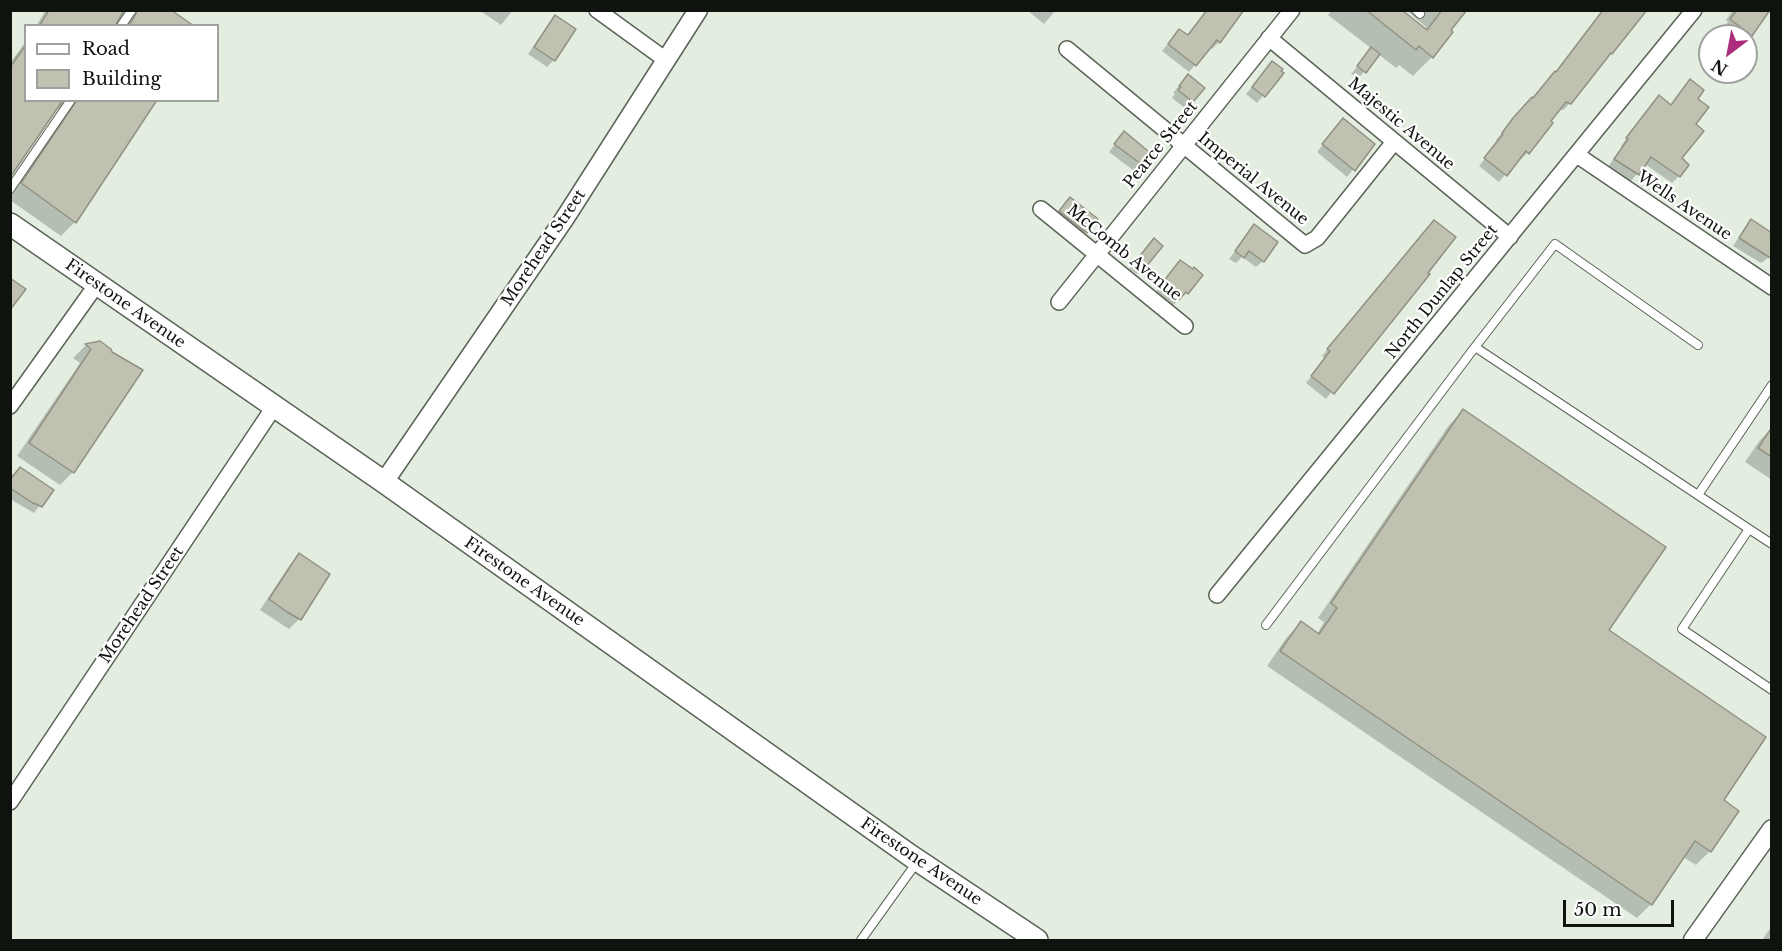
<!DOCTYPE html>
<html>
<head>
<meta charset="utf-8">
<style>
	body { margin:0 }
	#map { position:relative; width:1782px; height:951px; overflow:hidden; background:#e3eee0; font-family:"Libre Baskerville",serif }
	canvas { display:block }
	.frame { position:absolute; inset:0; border:12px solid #0f130e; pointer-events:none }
	.legend { position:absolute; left:24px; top:24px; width:195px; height:78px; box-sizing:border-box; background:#fff; border:2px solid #9fa19f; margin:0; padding:8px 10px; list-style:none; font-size:18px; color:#0f130e }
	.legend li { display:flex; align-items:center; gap:12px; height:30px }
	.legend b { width:30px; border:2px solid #9fa19f }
	.north { position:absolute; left:1698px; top:24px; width:60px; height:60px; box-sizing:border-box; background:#fff; border:2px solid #9fa19f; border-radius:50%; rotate:212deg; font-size:16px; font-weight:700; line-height:24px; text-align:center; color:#0f130e }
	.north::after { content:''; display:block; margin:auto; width:21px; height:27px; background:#ac2d7b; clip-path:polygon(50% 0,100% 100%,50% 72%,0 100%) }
	.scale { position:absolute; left:1563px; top:900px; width:111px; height:27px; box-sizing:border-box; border:3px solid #0f130e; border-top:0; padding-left:8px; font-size:18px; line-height:21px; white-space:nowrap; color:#0f130e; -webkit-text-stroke:4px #fff; paint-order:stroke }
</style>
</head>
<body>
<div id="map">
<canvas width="1782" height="951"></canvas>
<div class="frame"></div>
<ul class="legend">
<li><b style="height:8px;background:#fff"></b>Road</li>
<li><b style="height:16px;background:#c0c1b1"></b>Building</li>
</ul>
<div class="north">N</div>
<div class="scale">50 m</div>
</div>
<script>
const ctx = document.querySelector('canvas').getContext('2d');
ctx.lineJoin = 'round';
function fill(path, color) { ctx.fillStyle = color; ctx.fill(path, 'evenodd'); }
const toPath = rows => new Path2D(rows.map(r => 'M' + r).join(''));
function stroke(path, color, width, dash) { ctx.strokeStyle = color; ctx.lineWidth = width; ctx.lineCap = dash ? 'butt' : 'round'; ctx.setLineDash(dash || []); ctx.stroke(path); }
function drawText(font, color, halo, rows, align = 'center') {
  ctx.font = font + ' "Libre Baskerville",serif'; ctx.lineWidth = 4.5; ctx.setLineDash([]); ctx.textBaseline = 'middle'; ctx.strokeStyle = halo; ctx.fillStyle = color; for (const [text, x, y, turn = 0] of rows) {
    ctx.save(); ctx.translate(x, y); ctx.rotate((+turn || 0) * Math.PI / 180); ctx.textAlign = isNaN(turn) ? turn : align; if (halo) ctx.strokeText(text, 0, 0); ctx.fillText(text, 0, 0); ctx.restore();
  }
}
fill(toPath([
	[46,10,168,10,191,26,124,26,122,19,117,18,114,26,36,26],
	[484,10,513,10,501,25,482,12],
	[1027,10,1056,10,1044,24],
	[1207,10,1219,42,1212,49,1210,47,1189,72,1162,51,1179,31,1187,36],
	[1332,10,1400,10,1424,30,1426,27,1406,10,1465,10,1432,57,1413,76,1399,65,1396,68,1378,54,1358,79,1351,74,1372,49,1328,15],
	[1733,10,1766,10,1768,12,1746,40,1746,36,1737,36,1725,26,1728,22,1726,20],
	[556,17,554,60,547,67,528,54,549,24],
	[1630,27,1570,103,1563,110,1559,109,1549,121,1551,123,1527,153,1521,159,1519,158,1499,182,1479,166,1498,142,1496,140,1507,127,1555,73],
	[26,41,26,100,156,100,75,222,61,236,10,200,10,195,62,119,61,109,57,108,10,175,10,63],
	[1266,70,1279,71,1282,73,1257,103,1246,94],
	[1690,81,1696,99,1694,124,1680,159,1687,165,1679,176,1672,183,1645,164,1631,181,1608,167,1622,147,1621,146,1652,104,1659,97,1670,106],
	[1181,83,1203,88,1185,108,1172,98,1175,94,1173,93],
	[1337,127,1373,144,1347,177,1317,152],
	[1118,140,1152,157,1137,173,1109,152],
	[1064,206,1085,232,1079,238,1054,218],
	[1751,221,1769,233,1772,230,1772,255,1761,263,1733,246,1745,228],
	[1254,226,1263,261,1256,267,1242,257,1236,263,1229,259],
	[1427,228,1426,273,1326,399,1306,383,1325,359,1322,356],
	[1147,247,1144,267,1137,274,1129,269],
	[1180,262,1201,275,1186,293,1172,306,1155,293],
	[99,343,111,353,141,370,73,472,60,485,17,456,80,363,73,358,85,346],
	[1463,411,1607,630,1721,800,1710,851,1696,865,1683,857,1651,904,1637,918,1267,666,1287,637,1301,623,1317,634,1324,622,1318,618,1449,425],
	[1772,428,1772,480,1745,462,1760,440],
	[20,469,51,490,34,513,10,499,10,476],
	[299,555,299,619,289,629,260,610,289,566],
	[1772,926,1772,940,1762,940]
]), '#0003');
const building = toPath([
	[49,10,124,10,115,26,39,26,49,10],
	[138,10,171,10,194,26,129,26,138,10],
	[1207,10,1244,10,1220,43,1217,40,1196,66,1168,44,1179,29,1188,35,1207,10],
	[1366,10,1402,10,1427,30,1442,10,1467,10,1451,30,1453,32,1433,58,1419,46,1416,50,1366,10],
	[1603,10,1647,10,1612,54,1611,53,1571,104,1566,102,1551,121,1553,123,1529,154,1526,151,1507,176,1484,158,1503,134,1502,133,1513,118,1532,97,1533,98,1555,71,1556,72,1603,10],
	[1737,10,1770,10,1752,36,1730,19,1737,10],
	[555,15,576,29,555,61,534,47,555,15],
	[26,45,26,100,63,100,11,176,10,67,26,45],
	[1371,47,1380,54,1366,73,1357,66,1371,47],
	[1272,61,1283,69,1281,71,1284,73,1265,97,1252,87,1272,61],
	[1188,74,1205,88,1193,102,1178,90,1181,87,1179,86,1188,74],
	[1690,79,1704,90,1698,99,1709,107,1696,124,1704,131,1682,158,1689,165,1680,177,1651,157,1639,175,1614,159,1628,139,1626,138,1659,95,1671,105,1690,79],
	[77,100,157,100,76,223,21,183,77,100],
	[1343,118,1375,144,1355,171,1322,144,1343,118],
	[1124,131,1154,156,1145,167,1114,144,1124,131],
	[1070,197,1098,219,1087,233,1059,211,1070,197],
	[1751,219,1772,233,1772,259,1739,238,1751,219],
	[1434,220,1456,237,1428,273,1430,274,1334,394,1311,376,1330,351,1327,349,1434,220],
	[1254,224,1278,242,1264,262,1249,251,1244,258,1235,251,1254,224],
	[1154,238,1163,246,1145,268,1135,262,1154,238],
	[1180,260,1193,269,1194,267,1203,275,1188,294,1186,292,1179,300,1160,286,1180,260],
	[10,278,26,289,10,310,10,278],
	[100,341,111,349,112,352,143,370,74,473,29,443,91,349,85,344,100,341],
	[1463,409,1666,547,1609,630,1766,737,1724,800,1739,811,1711,852,1695,841,1652,905,1280,651,1301,621,1319,634,1337,608,1331,603,1463,409],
	[1772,427,1772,457,1758,448,1772,427],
	[20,467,54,490,42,507,34,503,34,504,10,488,10,480,20,467],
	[299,553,330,574,301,620,287,612,269,599,299,553]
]);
fill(building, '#c0c1b1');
stroke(building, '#919182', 1.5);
const service = toPath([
	[1416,10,1420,14],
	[121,26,132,10],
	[10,189,71,100],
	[1475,347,1555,244,1698,345],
	[1698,495,1772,385],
	[1749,529,1772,544],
	[1266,625,1475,347,1749,529,1682,629,1772,690],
	[861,940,917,862]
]);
const minor = toPath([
	[597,10,666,60],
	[1269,38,1510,237],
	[1067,49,1305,245,1317,238,1394,142],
	[1577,155,1772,287],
	[1041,209,1185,326],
	[1059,302,1292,10],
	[10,406,97,284],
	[1217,595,1694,10],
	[10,802,274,407]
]);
const tertiary = toPath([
	[384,482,565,218,698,10],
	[1693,940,1772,829]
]);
const secondary = toPath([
	[10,224,384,482,911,856,1037,940]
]);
stroke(service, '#5a6357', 10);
stroke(minor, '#5a6357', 18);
stroke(tertiary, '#5a6357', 21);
stroke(secondary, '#5a6357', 24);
stroke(service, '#fff', 8);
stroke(minor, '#fff', 15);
stroke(tertiary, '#fff', 18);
stroke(secondary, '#fff', 21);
drawText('16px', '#0f130e', '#fff', [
	["Majestic Avenue",1401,124,40],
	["Pearce Street",1161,145,-51],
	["Imperial Avenue",1253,179,39],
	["Wells Avenue",1684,206,34],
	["Morehead Street",544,248,-56],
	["McComb Avenue",1124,253,39],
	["North Dunlap Street",1442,292,-51],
	["Firestone Avenue",125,304,35],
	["Firestone Avenue",524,582,35],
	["Morehead Street",142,605,-56],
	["Firestone Avenue",921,862,34]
]);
</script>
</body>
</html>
